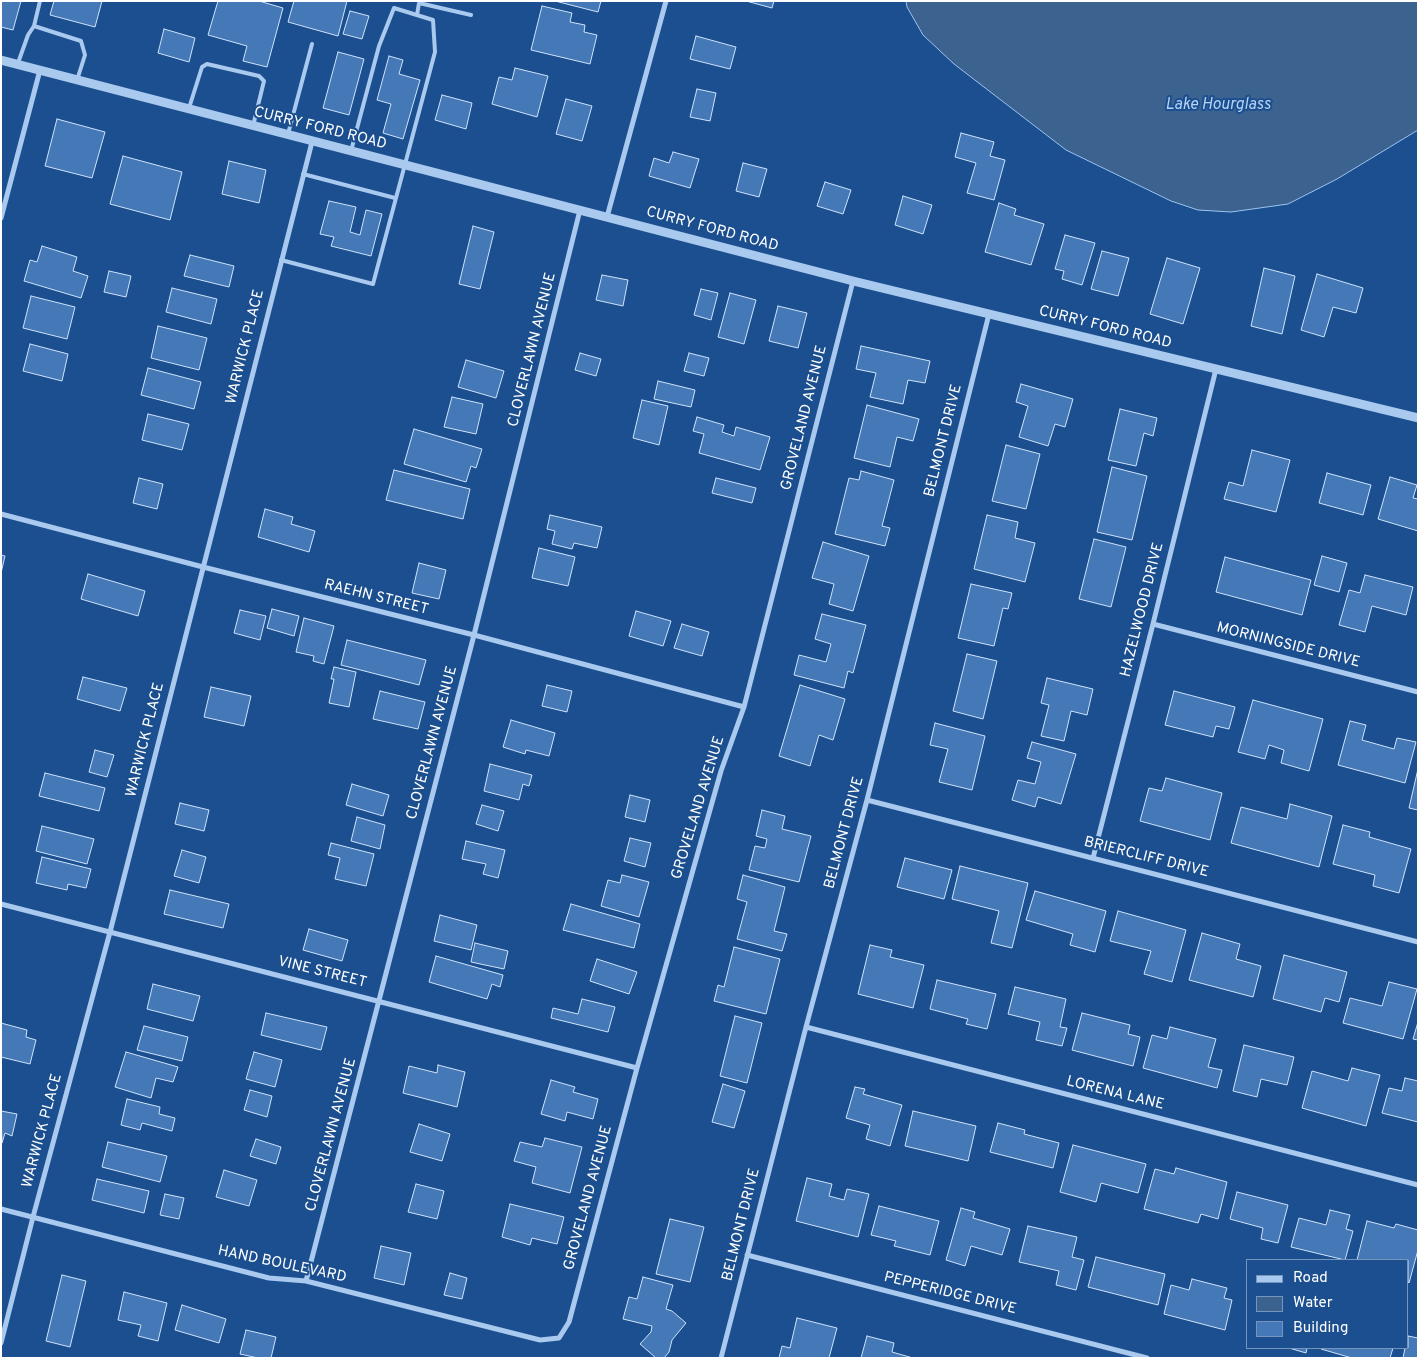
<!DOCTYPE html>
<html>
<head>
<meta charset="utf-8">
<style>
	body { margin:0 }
	#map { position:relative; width:1419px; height:1359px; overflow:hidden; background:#1b4f8f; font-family:Overpass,sans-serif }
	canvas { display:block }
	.frame { position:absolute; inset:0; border:2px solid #fff; pointer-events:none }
	.legend { position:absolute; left:1246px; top:1259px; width:162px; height:90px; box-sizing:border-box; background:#1b4f8f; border:1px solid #7695bc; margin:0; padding:6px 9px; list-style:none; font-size:15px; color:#fff }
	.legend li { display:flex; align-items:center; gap:10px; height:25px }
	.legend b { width:25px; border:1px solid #7695bc }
</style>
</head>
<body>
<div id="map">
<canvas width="1419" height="1359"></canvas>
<div class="frame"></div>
<ul class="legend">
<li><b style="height:6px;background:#a9c9ee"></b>Road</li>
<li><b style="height:14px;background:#3c6290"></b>Water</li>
<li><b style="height:14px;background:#4478b7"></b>Building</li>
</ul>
</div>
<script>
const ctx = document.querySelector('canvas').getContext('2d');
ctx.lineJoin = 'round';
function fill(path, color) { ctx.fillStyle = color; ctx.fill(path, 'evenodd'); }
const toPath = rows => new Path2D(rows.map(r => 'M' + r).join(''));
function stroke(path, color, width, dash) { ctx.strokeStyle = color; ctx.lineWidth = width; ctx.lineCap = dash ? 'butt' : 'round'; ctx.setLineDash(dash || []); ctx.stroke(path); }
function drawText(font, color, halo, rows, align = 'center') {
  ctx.font = font + ' Overpass,sans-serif'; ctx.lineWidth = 4; ctx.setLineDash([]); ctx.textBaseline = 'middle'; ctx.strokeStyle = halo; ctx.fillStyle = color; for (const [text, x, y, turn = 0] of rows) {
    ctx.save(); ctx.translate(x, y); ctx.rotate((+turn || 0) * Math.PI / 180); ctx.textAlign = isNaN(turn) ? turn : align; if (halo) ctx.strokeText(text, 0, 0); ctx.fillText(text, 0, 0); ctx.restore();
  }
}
const water = toPath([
	[906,1,1418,1,1418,130,1337,179,1288,204,1231,212,1198,210,1171,201,1066,150,954,64,923,35,907,7,906,1]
]);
fill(water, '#3c6290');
stroke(water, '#9cc4f0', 1);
const building = toPath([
	[1,1,21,1,13,30,1,27,1,1],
	[54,1,102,1,95,27,50,15,54,1],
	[218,1,259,1,283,8,267,67,243,61,247,46,208,35,218,1],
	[294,1,347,1,338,36,288,22,294,1],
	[555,1,601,1,598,12,555,1],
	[746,1,774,1,772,8,746,1],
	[542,6,572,13,570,22,585,25,584,32,597,35,590,64,531,50,542,6],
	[350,11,369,16,362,39,343,34,350,11],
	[164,29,195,38,189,62,158,53,164,29],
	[696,36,736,47,730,69,690,59,696,36],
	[338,52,364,59,349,115,323,108,338,52],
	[389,56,403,60,399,74,420,80,403,139,383,133,391,104,377,100,389,56],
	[515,68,548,76,537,117,492,104,499,77,512,80,515,68],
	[697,89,716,93,710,121,690,117,697,89],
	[442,95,472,103,466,129,435,120,442,95],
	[566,99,592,106,582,141,556,134,566,99],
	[57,119,105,132,92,178,45,166,57,119],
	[961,133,994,142,990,156,1005,160,994,200,967,193,976,163,955,157,961,133],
	[673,152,699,159,690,188,649,176,654,158,669,163,673,152],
	[123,156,182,172,170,220,110,204,123,156],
	[229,161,266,170,259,203,222,194,229,161],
	[743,163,767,169,759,197,736,191,743,163],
	[825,182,851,190,843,214,817,206,825,182],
	[903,196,932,205,923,234,895,225,903,196],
	[329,201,356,207,350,232,360,235,366,210,382,214,371,256,331,246,334,237,320,234,329,201],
	[999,203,1016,209,1014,215,1044,224,1031,265,985,252,999,203],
	[473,226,494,232,480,289,459,284,473,226],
	[1065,235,1095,243,1082,285,1062,279,1064,271,1055,269,1065,235],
	[42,246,77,257,73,271,88,276,81,298,24,281,30,260,37,262,42,246],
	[1102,251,1129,258,1118,296,1091,289,1102,251],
	[190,255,234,266,229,287,184,276,190,255],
	[1167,258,1200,268,1183,324,1150,314,1167,258],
	[1264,268,1295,276,1282,334,1251,326,1264,268],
	[109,271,131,276,126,297,104,292,109,271],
	[1317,274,1363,288,1356,313,1333,307,1324,337,1301,330,1317,274],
	[602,275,628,280,623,306,596,300,602,275],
	[172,288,217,299,211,324,166,312,172,288],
	[701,289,718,293,711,320,694,315,701,289],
	[730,293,756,300,744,344,718,337,730,293],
	[31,296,75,307,67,339,23,328,31,296],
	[778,306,807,313,798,348,769,341,778,306],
	[158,326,207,338,199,370,151,358,158,326],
	[30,344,68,354,62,381,23,371,30,344],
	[861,346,930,361,925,383,908,380,903,404,870,397,876,373,856,369,861,346],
	[580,353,601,359,596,376,575,370,580,353],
	[689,353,709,358,704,376,684,371,689,353],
	[466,360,504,371,496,398,458,387,466,360],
	[148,368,201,382,194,409,141,395,148,368],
	[658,381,695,390,691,407,654,399,658,381],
	[1021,384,1073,399,1065,427,1055,424,1048,446,1019,437,1028,406,1016,402,1021,384],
	[452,397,483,404,476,434,444,427,452,397],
	[642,400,668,406,659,445,633,438,642,400],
	[867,405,919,419,913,441,897,437,890,467,854,458,867,405],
	[1120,409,1157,418,1153,436,1144,433,1136,466,1108,460,1120,409],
	[148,414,189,424,182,450,142,440,148,414],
	[697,417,724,425,722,432,734,436,736,427,770,437,760,470,699,453,704,434,693,431,697,417],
	[414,429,482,449,476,468,471,466,466,482,404,464,414,429],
	[1006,445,1040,454,1026,509,992,501,1006,445],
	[1252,450,1290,460,1276,512,1224,499,1229,482,1243,486,1252,450],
	[1112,467,1147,476,1132,540,1097,532,1112,467],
	[394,470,470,489,463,519,386,500,394,470],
	[861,471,894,480,882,526,890,528,885,546,835,534,849,478,859,480,861,471],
	[1327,473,1371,485,1363,515,1319,503,1327,473],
	[1390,477,1417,485,1413,498,1418,499,1418,531,1378,519,1390,477],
	[139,478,163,484,157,509,133,503,139,478],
	[716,478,756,488,752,503,712,493,716,478],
	[265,509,293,517,291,524,315,531,309,552,258,537,265,509],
	[550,515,602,527,597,548,574,543,572,549,552,544,555,531,547,529,550,515],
	[987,515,1018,522,1015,538,1035,543,1025,582,974,569,987,515],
	[1094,539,1126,547,1111,607,1079,599,1094,539],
	[823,542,869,556,853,611,829,604,834,584,812,578,823,542],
	[539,548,575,557,568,586,532,578,539,548],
	[1,555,5,556,1,573,1,555],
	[1322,556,1347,563,1339,592,1314,585,1322,556],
	[1225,557,1311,580,1302,615,1216,592,1225,557],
	[419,563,446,570,439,599,412,593,419,563],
	[88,574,145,591,138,616,81,599,88,574],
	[1365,575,1413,587,1406,615,1372,606,1365,632,1339,625,1349,590,1360,593,1365,575],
	[971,584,1012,593,1008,609,1003,608,994,646,958,638,971,584],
	[272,609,299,616,294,636,267,628,272,609],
	[240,610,266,616,260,640,234,633,240,610],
	[636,611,671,621,663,646,629,636,636,611],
	[822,614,866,625,853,673,848,671,844,688,794,675,799,655,826,662,831,644,815,639,822,614],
	[304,618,334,626,324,664,313,661,314,656,296,652,304,618],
	[682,624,709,632,702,656,674,648,682,624],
	[347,640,426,660,419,685,341,665,347,640],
	[967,654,997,661,983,719,953,711,967,654],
	[334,667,356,672,349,707,329,703,334,679,331,679,334,667],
	[83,677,127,688,120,711,77,699,83,677],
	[1047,678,1093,689,1087,715,1071,711,1064,741,1041,736,1049,705,1041,703,1047,678],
	[547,685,572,691,567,712,542,706,547,685],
	[800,685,845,699,833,740,819,735,810,766,779,756,800,685],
	[211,687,251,696,244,726,204,717,211,687],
	[380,691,425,702,418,729,373,719,380,691],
	[1174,691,1235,707,1229,729,1216,726,1213,737,1165,725,1174,691],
	[1253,700,1323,719,1309,771,1281,763,1284,750,1269,745,1265,759,1238,752,1253,700],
	[511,720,555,733,549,756,526,750,525,754,503,747,511,720],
	[1350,721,1366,725,1362,740,1394,749,1397,738,1416,742,1405,783,1338,765,1350,721],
	[935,723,985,736,972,790,939,782,948,749,930,745,935,723],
	[1032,742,1076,754,1061,804,1038,797,1035,807,1012,800,1018,780,1035,784,1041,762,1027,758,1032,742],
	[95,750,114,755,107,777,89,772,95,750],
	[490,764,532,775,529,786,523,784,519,800,484,791,490,764],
	[1418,769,1418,810,1409,808,1418,769],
	[45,773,105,788,99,811,39,796,45,773],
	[1166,778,1222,793,1210,840,1140,821,1149,788,1162,791,1166,778],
	[352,784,389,795,383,816,346,805,352,784],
	[630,795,650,800,645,822,625,817,630,795],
	[180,803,209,810,204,831,175,824,180,803],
	[1290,804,1332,816,1319,867,1231,843,1241,807,1287,819,1290,804],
	[482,805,504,811,498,831,476,824,482,805],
	[762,810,785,816,782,829,811,836,799,882,749,870,755,846,765,848,767,839,756,836,762,810],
	[357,817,385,825,380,849,351,841,357,817],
	[1343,825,1370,832,1369,837,1411,849,1399,893,1373,886,1375,875,1333,864,1343,825],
	[42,826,94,839,87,864,36,851,42,826],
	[630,838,651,843,645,867,624,861,630,838],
	[466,841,505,850,498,878,483,874,486,864,462,859,466,841],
	[331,843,374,854,366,886,335,879,340,858,328,855,331,843],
	[182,850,206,857,199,883,174,876,182,850],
	[42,857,91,869,86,888,68,884,67,890,36,883,42,857],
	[905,858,952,870,944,899,897,887,905,858],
	[960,866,1028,883,1012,948,991,943,999,911,952,899,960,866],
	[622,875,649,882,639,917,601,906,608,880,620,883,622,875],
	[743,875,785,887,774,931,787,934,782,951,737,939,747,902,737,899,743,875],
	[170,890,229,904,223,928,164,914,170,890],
	[1035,891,1106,911,1095,952,1070,945,1073,934,1026,920,1035,891],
	[571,904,640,924,634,948,563,930,571,904],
	[1118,911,1186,930,1172,982,1144,974,1151,951,1110,941,1118,911],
	[440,915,477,925,471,950,434,941,440,915],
	[309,929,348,940,342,961,303,950,309,929],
	[1202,933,1240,944,1236,959,1261,966,1253,997,1189,980,1202,933],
	[475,943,508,951,504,969,471,962,475,943],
	[870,945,892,950,890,957,924,965,913,1008,858,994,870,945],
	[734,947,780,959,766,1014,714,1001,718,985,724,987,734,947],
	[1284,955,1347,972,1339,1002,1325,998,1321,1012,1273,999,1284,955],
	[436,956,503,975,500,987,492,984,487,999,429,982,436,956],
	[597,959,637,972,629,994,590,981,597,959],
	[937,980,996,994,987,1029,966,1024,968,1019,930,1009,937,980],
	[1389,982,1417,989,1403,1039,1343,1023,1350,998,1382,1006,1389,982],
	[153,984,200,996,193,1021,147,1009,153,984],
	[1015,987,1066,999,1060,1027,1067,1028,1062,1046,1036,1040,1040,1022,1008,1014,1015,987],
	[582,999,615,1007,608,1032,551,1018,553,1008,578,1014,582,999],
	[266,1013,327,1027,321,1050,261,1035,266,1013],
	[1082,1013,1130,1025,1128,1034,1140,1037,1133,1066,1072,1050,1082,1013],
	[735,1016,762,1023,747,1083,720,1076,735,1016],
	[1418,1022,1418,1040,1413,1039,1418,1022],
	[1,1023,27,1030,26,1037,36,1040,30,1064,1,1057,1,1023],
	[144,1026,188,1037,182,1061,137,1050,144,1026],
	[1170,1027,1216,1039,1208,1067,1222,1070,1217,1088,1143,1068,1152,1035,1167,1039,1170,1027],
	[1244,1045,1294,1057,1287,1085,1261,1079,1257,1097,1233,1091,1244,1045],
	[126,1052,178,1067,173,1082,156,1078,151,1098,115,1087,126,1052],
	[254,1052,282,1060,275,1087,246,1079,254,1052],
	[438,1065,465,1072,457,1107,403,1093,409,1066,437,1073,438,1065],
	[1352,1068,1380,1075,1366,1126,1302,1108,1312,1071,1348,1081,1352,1068],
	[1405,1078,1418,1081,1418,1122,1382,1113,1389,1088,1402,1091,1405,1078],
	[551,1080,575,1087,573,1092,598,1099,593,1119,567,1112,565,1121,541,1114,551,1080],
	[723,1084,745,1091,734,1128,712,1122,723,1084],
	[855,1087,865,1089,863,1094,902,1105,890,1146,866,1139,870,1125,846,1118,855,1087],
	[250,1090,272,1096,267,1117,244,1110,250,1090],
	[127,1099,160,1107,159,1114,175,1118,172,1131,142,1123,140,1130,121,1125,127,1099],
	[1,1111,17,1114,12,1136,5,1133,2,1143,1,1111],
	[913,1111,976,1126,968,1161,905,1146,913,1111],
	[998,1123,1025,1130,1024,1134,1059,1143,1053,1168,990,1152,998,1123],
	[419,1124,450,1134,442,1161,410,1152,419,1124],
	[545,1138,582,1147,570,1193,532,1183,536,1167,514,1161,520,1142,542,1147,545,1138],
	[256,1139,281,1147,276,1164,250,1156,256,1139],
	[108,1142,167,1156,160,1182,102,1167,108,1142],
	[1073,1145,1146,1164,1138,1193,1101,1183,1096,1202,1060,1192,1073,1145],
	[1176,1168,1227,1182,1218,1219,1201,1214,1198,1223,1144,1209,1155,1169,1174,1174,1176,1168],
	[224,1170,257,1180,249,1206,216,1197,224,1170],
	[807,1178,832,1184,829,1196,844,1200,847,1189,869,1194,858,1237,796,1221,807,1178],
	[97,1179,149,1191,144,1213,92,1200,97,1179],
	[416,1184,444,1191,437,1219,408,1212,416,1184],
	[1237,1192,1288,1205,1278,1243,1261,1239,1263,1228,1230,1219,1237,1192],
	[165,1194,184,1198,179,1219,160,1215,165,1194],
	[510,1204,564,1217,557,1244,532,1238,530,1245,502,1237,510,1204],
	[879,1206,939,1221,930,1255,894,1246,896,1241,871,1235,879,1206],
	[961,1208,975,1212,973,1218,1010,1229,1002,1255,971,1246,965,1266,946,1260,961,1208],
	[1330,1210,1350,1215,1346,1229,1353,1231,1345,1260,1291,1247,1299,1218,1326,1225,1330,1210],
	[670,1219,704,1227,690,1282,656,1274,670,1219],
	[1367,1221,1394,1228,1396,1224,1418,1230,1418,1250,1409,1283,1408,1282,1408,1260,1357,1260,1367,1221],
	[1028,1226,1077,1237,1072,1257,1084,1260,1076,1290,1056,1285,1059,1271,1019,1262,1028,1226],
	[381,1246,411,1253,404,1285,374,1278,381,1246],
	[1096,1257,1165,1274,1158,1305,1088,1287,1096,1257],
	[450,1273,467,1278,462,1299,444,1295,450,1273],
	[62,1275,86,1281,70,1347,46,1341,62,1275],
	[643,1277,673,1285,666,1309,672,1311,686,1323,672,1340,669,1352,664,1358,656,1358,640,1344,651,1332,652,1326,623,1319,629,1297,637,1299,643,1277],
	[1192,1279,1227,1288,1224,1298,1232,1300,1225,1330,1164,1314,1171,1285,1189,1290,1192,1279],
	[124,1292,167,1303,158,1341,138,1336,141,1325,118,1320,124,1292],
	[182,1305,226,1319,219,1343,175,1330,182,1305],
	[797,1318,837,1328,829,1358,779,1358,782,1346,790,1348,797,1318],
	[246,1330,276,1337,271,1358,258,1358,240,1354,246,1330],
	[867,1336,894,1343,892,1352,913,1358,861,1358,867,1336],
	[1408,1336,1418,1338,1418,1358,1403,1358,1405,1348,1408,1348,1408,1336],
	[1289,1348,1307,1348,1306,1353,1289,1348],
	[1321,1348,1393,1348,1390,1358,1352,1358,1321,1349,1321,1348]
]);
fill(building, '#4478b7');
stroke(building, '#cfe3fa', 1);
stroke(toPath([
	[40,1,34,26,81,41,85,55,77,80],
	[417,15,419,3,471,15],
	[18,63,28,35,34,26],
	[189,108,202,67,207,64,259,76,264,81,253,126],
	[288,134,312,44],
	[303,174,395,198],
	[281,260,373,284,435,52,433,20,394,8,379,46,351,151]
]), '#a9c9ee', 4);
stroke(toPath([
	[607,217,666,1],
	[1,218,40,70],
	[1,514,203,567,474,635,744,707],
	[1153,624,1418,692],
	[867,800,1418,942],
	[1093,858,1153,624,1216,369],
	[1,904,637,1068],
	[806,1027,1418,1185],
	[1,1209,269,1278,306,1281,540,1340,559,1338,569,1322,637,1068,721,771,744,707,853,281],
	[747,1255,1147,1358],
	[306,1281,474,635,580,210],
	[1,1343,33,1217,110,932,312,142],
	[721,1358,806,1027,867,800,989,314]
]), '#a9c9ee', 5);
stroke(toPath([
	[1,60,853,281,1418,418]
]), '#a9c9ee', 9);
drawText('15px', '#fff', '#1b4f8f', [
	["CURRY FORD ROAD",320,129,14],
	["CURRY FORD ROAD",712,230,15],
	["CURRY FORD ROAD",1105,328,14],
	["WARWICK PLACE",246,347,-76],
	["CLOVERLAWN AVENUE",533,350,-76],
	["GROVELAND AVENUE",805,418,-76],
	["BELMONT DRIVE",944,441,-76],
	["RAEHN STREET",376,598,14],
	["HAZELWOOD DRIVE",1143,610,-76],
	["MORNINGSIDE DRIVE",1288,646,14],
	["WARWICK PLACE",146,740,-76],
	["CLOVERLAWN AVENUE",433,743,-75],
	["GROVELAND AVENUE",699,808,-73],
	["BELMONT DRIVE",845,833,-75],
	["BRIERCLIFF DRIVE",1146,858,14],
	["VINE STREET",322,973,14],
	["LORENA LANE",1115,1094,14],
	["WARWICK PLACE",43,1131,-75],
	["CLOVERLAWN AVENUE",332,1135,-75],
	["GROVELAND AVENUE",589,1198,-75],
	["BELMONT DRIVE",742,1225,-76],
	["HAND BOULEVARD",282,1265,12],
	["PEPPERIDGE DRIVE",950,1294,14]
]);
drawText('italic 16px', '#b5d3f5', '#1b4f8f', [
	["Lake Hourglass",1218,106]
]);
</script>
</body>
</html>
